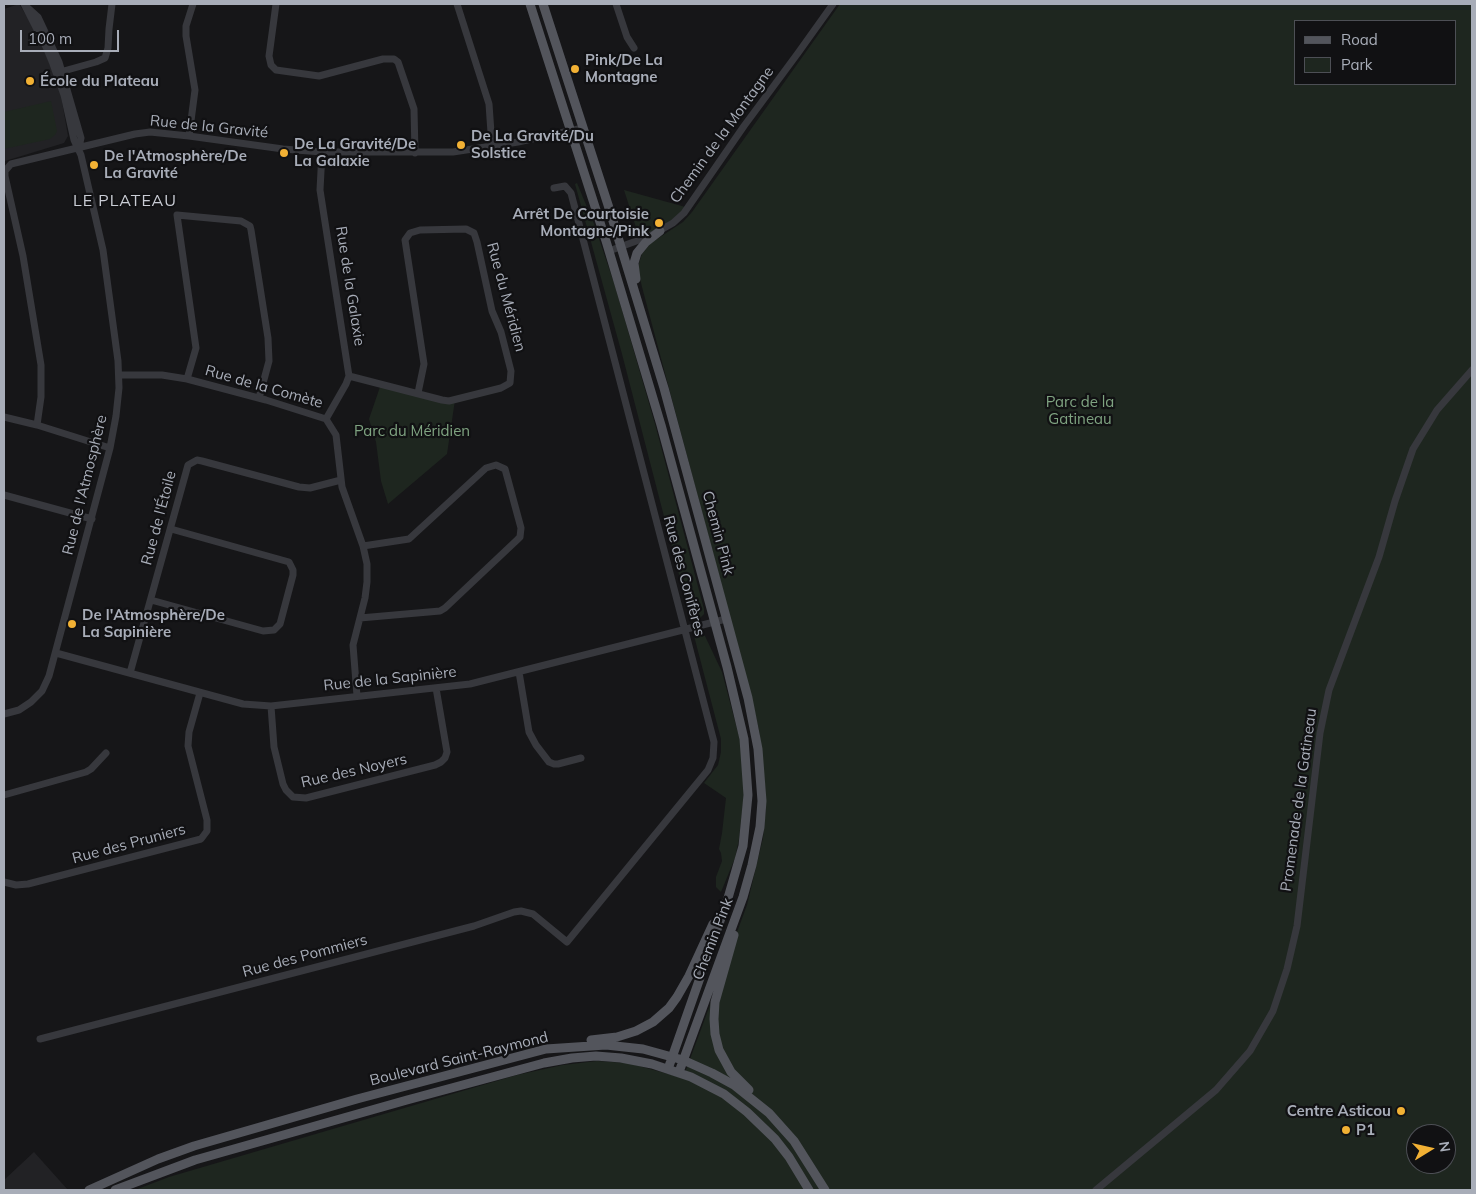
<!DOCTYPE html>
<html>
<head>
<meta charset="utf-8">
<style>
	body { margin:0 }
	#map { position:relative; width:1476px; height:1194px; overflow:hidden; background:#161618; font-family:Mulish,sans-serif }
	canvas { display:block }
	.frame { position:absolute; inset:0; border:5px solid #a8adb8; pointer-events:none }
	.legend { position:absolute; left:1294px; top:20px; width:162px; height:65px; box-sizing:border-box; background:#111113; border:1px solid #4d4f55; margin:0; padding:6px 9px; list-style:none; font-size:15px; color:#a8adb8 }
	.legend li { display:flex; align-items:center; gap:10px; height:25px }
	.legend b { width:25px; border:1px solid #4d4f55 }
	.north { position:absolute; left:1406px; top:1124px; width:50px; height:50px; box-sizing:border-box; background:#111113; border:1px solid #4d4f55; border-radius:50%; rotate:81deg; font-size:14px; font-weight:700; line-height:20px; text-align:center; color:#a8adb8 }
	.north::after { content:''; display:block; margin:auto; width:18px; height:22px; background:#f2b134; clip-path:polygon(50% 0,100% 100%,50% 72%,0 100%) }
	.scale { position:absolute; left:20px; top:30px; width:99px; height:22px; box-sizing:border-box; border:2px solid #a8adb8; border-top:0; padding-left:6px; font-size:15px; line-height:18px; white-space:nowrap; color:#a8adb8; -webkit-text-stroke:4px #111113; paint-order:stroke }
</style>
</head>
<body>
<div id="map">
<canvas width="1476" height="1194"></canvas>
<div class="frame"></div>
<ul class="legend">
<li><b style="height:6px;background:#53555c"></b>Road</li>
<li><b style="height:14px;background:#1e261f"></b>Park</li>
</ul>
<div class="north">N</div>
<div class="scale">100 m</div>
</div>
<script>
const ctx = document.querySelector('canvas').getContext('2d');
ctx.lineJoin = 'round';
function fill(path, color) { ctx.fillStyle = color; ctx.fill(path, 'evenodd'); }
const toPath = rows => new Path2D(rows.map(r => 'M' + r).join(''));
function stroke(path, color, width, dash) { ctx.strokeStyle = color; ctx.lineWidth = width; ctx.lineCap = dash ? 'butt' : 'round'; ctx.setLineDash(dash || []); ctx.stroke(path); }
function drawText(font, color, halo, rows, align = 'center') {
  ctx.font = font + ' Mulish,sans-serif'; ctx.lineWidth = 4.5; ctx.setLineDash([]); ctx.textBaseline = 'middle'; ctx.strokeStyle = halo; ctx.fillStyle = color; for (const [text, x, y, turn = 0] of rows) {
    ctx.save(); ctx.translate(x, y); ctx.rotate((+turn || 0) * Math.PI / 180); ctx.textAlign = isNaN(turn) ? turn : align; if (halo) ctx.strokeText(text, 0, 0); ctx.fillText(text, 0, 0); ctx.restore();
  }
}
fill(toPath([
	[19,4,37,32,60,90,68,136,64,143,5,161,4,160,4,9],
	[34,1152,68,1190,4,1190,4,1180]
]), '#222225');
fill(toPath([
	[840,4,1472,4,1472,1190,135,1190,169,1177,517,1075,563,1065,597,1061,628,1063,683,1078,747,905,763,838,766,808,765,785,759,730,751,696,642,287,639,274,639,263,642,254,651,243,683,222,692,212],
	[1295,21,1455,21,1455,84,1295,84],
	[1416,1134,1446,1134,1446,1164,1416,1164],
	[51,101,57,131,55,135,50,139,4,149,4,112],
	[577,183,594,224,615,286,655,424,704,609,704,614,700,618,695,619,691,617,689,613,622,354,575,184],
	[624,190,689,208,679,218,640,240],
	[381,384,455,400,447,454,388,504,381,481,376,442,369,419],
	[698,630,705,636,722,672,741,744,745,785,739,839,735,858,721,892,716,887,716,877,722,861,721,853,719,849,722,833,726,798,704,783,718,765,721,752,721,739,693,632]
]), '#1e261f');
stroke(toPath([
	[276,4,269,56,271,65,276,70,319,76,383,59,394,59,398,62,414,109,415,153],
	[457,4,489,104,492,147],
	[616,4,627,37,634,48],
	[28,8,38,17,59,62,81,138,79,147],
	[60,72,96,62,105,58,108,48,109,29,112,4],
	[189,136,195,90,186,36,186,26,193,4],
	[322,152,320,190,349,376,346,384,326,419],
	[609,251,650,236,673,223,684,213,744,126,798,53,833,4],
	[119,375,162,375,187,379,266,400,326,419,336,435,342,487,363,546,367,564,367,582,365,598,353,645,357,696],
	[349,376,442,400,449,401,501,388,510,383,511,371,501,332,492,311,477,242,474,233,466,229,420,230,410,233,405,240,424,364,418,393],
	[187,379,196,348,177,215,241,221,250,226,251,230,268,338,269,361,259,398],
	[4,417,37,425,110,448],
	[37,425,41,397,41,365,23,256,5,176,5,171,11,164,135,134,150,132,189,136,283,149,322,152,453,152,518,142,583,128],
	[4,495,92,519],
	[151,600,263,631,274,630,280,624,293,575,293,570,289,562,171,529],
	[360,618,440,611,445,608,517,540,520,537,521,528,505,469,496,465,486,468,409,539,363,546],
	[56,653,243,704,271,706,470,684,726,619],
	[519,672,529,732,536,745,549,762,554,764,558,764,581,758],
	[130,673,188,465,197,460,202,461,299,487,310,488,341,480],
	[271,706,274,747,283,784,286,790,293,797,306,798,435,765,441,762,445,758,447,752,436,688],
	[4,714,19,710,31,702,42,691,49,676,110,448,116,416,119,388,118,361,103,250,81,155,74,140,64,95,53,64,46,47,24,4],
	[4,795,86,772,91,769,106,753],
	[4,882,16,885,28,884,201,839,207,831,207,820,188,746,189,732,200,693],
	[40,1039,474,926,514,912,521,911,533,914,567,942,708,770,713,758,714,742,571,193,565,186,554,188],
	[1096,1190,1216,1090,1250,1051,1273,1011,1287,969,1297,926,1320,733,1329,690,1379,557,1395,501,1413,449,1437,410,1472,370]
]), '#37383d', 7);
stroke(toPath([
	[530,4,606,241,661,425,727,667,744,739,748,795,743,846,728,898,668,1069],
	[543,4,610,211,664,388,748,698,758,749,762,801,760,827,752,865,743,897,679,1072],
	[636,279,634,263,637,253,646,242,660,231],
	[734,935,715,1002,714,1019,715,1034,719,1050,731,1072,749,1090],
	[591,1040,617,1037,636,1031,653,1022,669,1008,677,997,689,976,713,924],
	[89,1190,158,1159,194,1146,357,1099,546,1049,606,1045,643,1049,683,1060,712,1073,734,1085,769,1113,794,1141,825,1190],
	[115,1190,195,1160,407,1100,544,1063,572,1058,596,1056,621,1058,652,1064,691,1077,724,1094,747,1112,775,1139,789,1157,809,1190]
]), '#53555c', 9);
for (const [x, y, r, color] of [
	[575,69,5,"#f2b134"],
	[30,81,5,"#f2b134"],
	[461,145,5,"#f2b134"],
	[284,153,5,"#f2b134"],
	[94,165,5,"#f2b134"],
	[659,223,5,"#f2b134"],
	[72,624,5,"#f2b134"],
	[1401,1111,5,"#f2b134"],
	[1346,1130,5,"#f2b134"]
]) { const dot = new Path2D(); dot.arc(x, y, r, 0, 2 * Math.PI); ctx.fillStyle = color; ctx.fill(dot); stroke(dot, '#111113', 2); }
drawText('bold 15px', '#a8adb8', '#111113', [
	["Pink/De La",585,60],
	["Montagne",585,77],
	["École du Plateau",40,81],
	["De La Gravité/Du",471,136],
	["Solstice",471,153],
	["De La Gravité/De",294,144],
	["La Galaxie",294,161],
	["De l'Atmosphère/De",104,156],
	["La Gravité",104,173],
	["Arrêt De Courtoisie",649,214,"right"],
	["Montagne/Pink",649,231,"right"],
	["De l'Atmosphère/De",82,615],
	["La Sapinière",82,632],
	["Centre Asticou",1391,1111,"right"],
	["P1",1356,1130]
], 'left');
drawText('15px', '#a8adb8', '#111113', [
	["Rue de la Gravité",209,127,6],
	["Chemin de la Montagne",722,135,-54],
	["Rue de la Galaxie",350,286,81],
	["Rue du Méridien",506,297,75],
	["Rue de la Comète",264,387,16],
	["Rue de l'Atmosphère",85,485,-76],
	["Rue de l'Étoile",159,518,-75],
	["Chemin Pink",718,533,75],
	["Rue des Conifères",684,576,75],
	["Rue de la Sapinière",390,679,-6],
	["Rue des Noyers",354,771,-13],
	["Promenade de la Gatineau",1299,800,-82],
	["Rue des Pruniers",129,844,-15],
	["Chemin Pink",713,939,-69],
	["Rue des Pommiers",305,956,-15],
	["Boulevard Saint-Raymond",459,1059,-14]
]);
drawText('15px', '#7fa381', '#111113', [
	["Parc de la",1080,402],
	["Gatineau",1080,419],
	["Parc du Méridien",412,431]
]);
ctx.letterSpacing = '1px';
drawText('16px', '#c9ccd4', '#111113', [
	["LE PLATEAU",125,201]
]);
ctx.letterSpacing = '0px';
</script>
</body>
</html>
